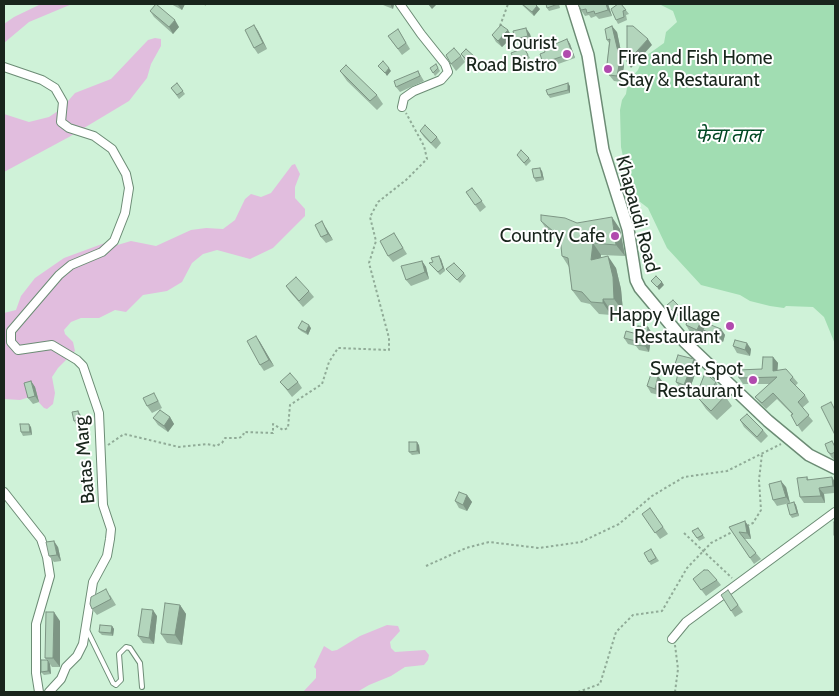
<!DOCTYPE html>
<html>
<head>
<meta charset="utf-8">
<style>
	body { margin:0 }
	#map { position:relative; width:839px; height:696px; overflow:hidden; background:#cff2d8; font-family:Cabin,sans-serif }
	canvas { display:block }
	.frame { position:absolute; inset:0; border:5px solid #19251c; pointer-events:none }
</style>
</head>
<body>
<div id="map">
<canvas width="839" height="696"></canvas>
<div class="frame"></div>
</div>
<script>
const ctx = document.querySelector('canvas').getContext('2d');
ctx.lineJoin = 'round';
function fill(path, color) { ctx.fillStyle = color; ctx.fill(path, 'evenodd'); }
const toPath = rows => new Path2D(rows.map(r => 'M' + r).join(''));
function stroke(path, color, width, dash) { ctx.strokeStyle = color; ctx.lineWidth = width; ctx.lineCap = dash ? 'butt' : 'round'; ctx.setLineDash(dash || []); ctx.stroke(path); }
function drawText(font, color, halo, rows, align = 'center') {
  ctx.font = font + ' Cabin,"Noto Sans Devanagari",sans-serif'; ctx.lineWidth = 4; ctx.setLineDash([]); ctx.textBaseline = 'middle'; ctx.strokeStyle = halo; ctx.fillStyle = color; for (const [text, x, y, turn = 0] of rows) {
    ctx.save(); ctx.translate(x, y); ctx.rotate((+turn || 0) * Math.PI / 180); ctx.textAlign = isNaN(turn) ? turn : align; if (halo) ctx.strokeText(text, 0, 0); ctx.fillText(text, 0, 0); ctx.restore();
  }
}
fill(toPath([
	[41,4,72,4,29,22,4,43,4,24,14,17],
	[155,38,161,39,161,46,151,64,147,78,129,101,69,137,4,172,4,114,29,122,49,117,61,109,75,93,111,79,148,40],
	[295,164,300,174,295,187,295,198,305,209,305,216,273,248,250,259,217,250,203,254,192,263,182,282,167,291,143,295,126,312,115,310,99,318,81,318,71,322,64,330,65,334,73,342,75,351,58,368,52,377,55,393,53,404,47,409,44,408,33,396,20,400,4,399,4,313,16,310,21,296,35,278,64,258,121,237,112,243,114,246,131,241,156,246,191,230,206,228,223,229,235,220,245,199,251,194,261,197,271,193,292,165],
	[387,625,398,626,400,631,390,642,391,648,395,652,425,650,429,655,428,660,424,665,405,667,391,676,369,685,357,692,303,692,316,678,316,669,314,667,324,646,332,651,337,650,360,636]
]), '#e1bdde');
fill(toPath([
	[659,4,835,4,835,344,824,317,813,307,786,306,784,308,770,306,750,301,740,295,701,285,667,248,648,208,626,191,625,166,621,147,620,110,622,100,626,94,628,81,638,70,643,58,664,43,666,32,677,22,673,11]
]), '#a1ddb2');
const service = toPath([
	[87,630,113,683,116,685,121,680,119,654,126,647,130,648,140,663,142,687]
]);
const minor = toPath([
	[400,4,421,34,445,64,448,72,441,80,414,91,404,98,402,107],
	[4,67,42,80,55,88,63,102,61,122,69,128,94,136,112,149,126,174,129,188,125,213,114,241,102,252,71,265,59,275,11,331,11,342,18,350,52,345,77,360,83,366,99,413,103,505,111,529,110,539,107,556,93,582,83,644,77,656,66,667,61,679,49,692],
	[4,492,41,539,47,557,50,576,36,624,36,673,39,692],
	[672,639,686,622,835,512]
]);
const secondary = toPath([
	[572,4,588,55,603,150,628,229,636,280,640,288,685,342,768,421,809,455,835,468]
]);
stroke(service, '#6c8c75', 6);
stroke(minor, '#6c8c75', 10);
stroke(secondary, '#6c8c75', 14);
stroke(toPath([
	[205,4,206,5],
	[500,26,508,4],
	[108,445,124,434,179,447,207,444,216,446,222,443,225,438,239,438,243,436,244,432,273,433,273,424,283,430,288,428,290,405,322,384,329,362,338,348,389,350,389,338,369,263,376,241,370,217,378,202,406,180,427,159,424,146,406,113],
	[747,526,753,523,761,510,759,480,762,454],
	[684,533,732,578],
	[426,566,466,548,489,542,539,548,581,542,619,524,652,496,684,477,727,471,781,444],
	[675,645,678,669,675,692],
	[578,692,600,684,616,632,633,615,662,611,687,568,711,543,734,531],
	[829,692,835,691]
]), '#90ab97', 2, [2.5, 2.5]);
stroke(service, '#fff', 4);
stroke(minor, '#fff', 8);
stroke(secondary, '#fff', 11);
fill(toPath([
	[171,4,185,4,182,10],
	[382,4,394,4,393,9,383,5],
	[521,4,537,6,540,9,534,16],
	[559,4,560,8,549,11,547,8],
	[608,4,612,16,599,19,596,16,591,18,589,15,585,16,581,10],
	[621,4,629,14,626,15,627,20,618,24,616,20],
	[150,11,179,27,173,34,154,17],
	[254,25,258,31,267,49,258,54,254,48],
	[398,29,410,49,402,55,388,36],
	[508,30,512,37,502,47,496,42,492,35],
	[617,32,624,66,621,82,614,81,609,75,610,68,607,64,609,43,607,40],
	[530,34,532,42,519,45,515,39],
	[567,39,570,44,575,58,547,68,543,63,545,52],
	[526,51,530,58,517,64,515,61],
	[461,54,480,64,475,69,465,61],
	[461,56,465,62,456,71,451,64],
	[436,64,440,71,435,76,430,68],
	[340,71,377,95,383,104,377,110,347,81],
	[418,71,424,81,400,92,396,87],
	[177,83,185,94,179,99,171,88],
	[570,86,570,93,550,98,548,95],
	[420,131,437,137,441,143,436,149,424,137],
	[517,155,529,158,531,161,526,166],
	[542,171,544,180,536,182,534,178],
	[472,188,486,207,480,212,466,192],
	[541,221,577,223,620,229,625,256,601,255,601,258,616,268,621,289,623,311,611,311,611,315,599,314,590,304,581,302,572,290,569,267,562,256,561,242,549,233],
	[326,228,333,240,326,243,321,237],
	[394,233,407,254,393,262,388,256],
	[441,259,445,271,440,275,429,263],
	[422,261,426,267,429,279,411,286,406,280],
	[446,269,464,273,466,276,460,283],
	[286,286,309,291,314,297,303,307,290,292],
	[667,305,681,308,683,311,677,316],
	[686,325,704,329,721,329,725,335,723,342,708,336,703,330,702,336,690,332],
	[298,328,311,328,308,335,301,331],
	[652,333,649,352,639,350,636,346,628,344,624,338,637,334],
	[256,336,260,342,274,366,264,371,260,365],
	[733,346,751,349,750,356,737,353],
	[773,357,778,363,777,370,793,377,798,383,795,386,805,395,809,402,802,408,813,421,802,432,791,415,792,414,777,399,766,409,760,403,755,397,770,384,743,384,739,378,762,369],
	[698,366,689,391,680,388,676,382,678,373,674,367],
	[31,381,35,387,39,402,33,404,28,398],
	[280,382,298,382,302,388,292,397,285,388],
	[663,382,659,395,651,393,647,386],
	[716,382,722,392,725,396,732,406,717,420,706,409,699,399,702,397,698,391],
	[158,400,162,408,152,413,147,406],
	[80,414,83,422,76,424,74,421],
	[170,417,174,424,168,432,158,425,153,418],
	[740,420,763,430,768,436,761,443,744,427],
	[31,427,32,435,23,436,21,432],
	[832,441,835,446,835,460,832,458,828,452],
	[419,445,420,454,412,455,409,452],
	[807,477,809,480,835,482,835,497,834,496,834,493,824,494,825,503,804,503,800,497],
	[786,487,790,503,777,506,773,500],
	[467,495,472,502,467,511,459,508,455,501],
	[794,502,796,505,799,516,792,518,790,515],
	[650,508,668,534,660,539,642,514],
	[745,521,749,527,751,539,744,539,761,559,754,564,729,527],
	[698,528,705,538,699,541,692,531],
	[58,547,61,561,54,562,49,556],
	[651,549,659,561,651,565,649,562],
	[693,579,717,580,721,585,706,596],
	[728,590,743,612,735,617,721,595],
	[110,595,116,605,97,615,92,609],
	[180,605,186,614,182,645,167,643,161,634],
	[157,616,154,644,143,643,138,636],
	[60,621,60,667,52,667,50,664,51,674,44,675,41,672,47,660,45,658],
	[112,626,114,629,113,636,102,635,99,632]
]), '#9ab7a2');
fill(toPath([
	[179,4,185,4,182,10,178,5],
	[391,4,394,4,393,9,391,6],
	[428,4,437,4,432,9],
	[606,4,608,4,612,16,608,10],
	[537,6,540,9,534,16,532,12],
	[175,20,179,27,173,34,169,27],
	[254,25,258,31,267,49,263,43],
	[612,26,617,32,624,66,621,82,617,76],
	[526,28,530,34,532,42,528,36],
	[508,30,512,37,502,47,498,41],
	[567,39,570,44,575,58,572,53],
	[648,39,652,45,631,68,627,62],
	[475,57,480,64,475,69,470,63],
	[389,68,391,71,387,76,385,73],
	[568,83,570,86,570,93,568,90],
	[540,168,542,171,544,180,542,177],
	[612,217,620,229,625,256,616,245],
	[322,221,326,228,333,240,328,234],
	[593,243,601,255,599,271,591,260],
	[439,256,441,259,445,271,443,268],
	[608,256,616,268,621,289,623,311,614,299],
	[422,261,426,267,429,279,425,272],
	[662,282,664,285,659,290,657,287],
	[603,299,611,311,611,315,603,303],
	[700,323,704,329,702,336,697,330],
	[309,325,311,328,308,335,306,332],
	[648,327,652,333,649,352,645,346],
	[721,329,725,335,723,342,718,336],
	[256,336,260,342,274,366,269,360],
	[747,343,751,349,750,356,745,350],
	[773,357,778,363,777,377,773,371],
	[694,359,698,366,689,391,684,385],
	[658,376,663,382,659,395,655,389],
	[31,381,35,387,39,402,35,396],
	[78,411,80,414,83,422,80,419],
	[170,417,174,424,168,432,164,426],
	[29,424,31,427,32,435,30,432],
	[417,442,419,445,420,454,417,451],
	[832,477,835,482,835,489,833,486],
	[781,481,786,487,790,503,786,497],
	[819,488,824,494,825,503,821,496],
	[467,495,472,502,467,511,463,505],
	[794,502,796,505,799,516,797,513],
	[745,521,749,527,751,539,747,533],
	[54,541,58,547,61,561,57,555],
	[180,605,186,614,182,645,175,635],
	[153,610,157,616,154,644,149,638],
	[54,612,60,621,60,667,53,658],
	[112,626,114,629,113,636,111,633],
	[48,661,50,664,51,674,48,671]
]), '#7d9584');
const building = toPath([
	[156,4,175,20,169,27,150,11,156,4],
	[522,4,535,4,537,6,532,12,522,4],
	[546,4,558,4,547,8,546,4],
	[578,4,606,4,608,10,595,14,594,11,587,13,586,9,581,10,578,4],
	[618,4,621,4,626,10,623,11,624,17,616,20,611,9,618,4],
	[254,25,263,43,254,48,245,30,254,25],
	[501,25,508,30,498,41,492,35,501,25],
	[612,26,620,60,617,76,609,75,610,65,607,64,610,39,607,40,605,29,612,26],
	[627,26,633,26,648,39,627,62,627,26],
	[526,28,528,36,515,39,513,31,526,28],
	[398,29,406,43,398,49,388,36,398,29],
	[567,39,572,53,543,63,540,54,545,52,544,49,567,39],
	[454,48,461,56,451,64,446,55,454,48],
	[524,48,528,55,515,61,511,53,524,48],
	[466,49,475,57,470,63,461,54,466,49],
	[383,61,389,68,385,73,378,66,383,61],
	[436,64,438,68,433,73,430,68,436,64],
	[346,65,377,95,370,101,340,71,346,65],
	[418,71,420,76,396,87,394,81,418,71],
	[177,83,183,91,177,95,171,88,177,83],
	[568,83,568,90,548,95,546,90,568,83],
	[425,125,437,137,431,143,420,131,425,125],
	[521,150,529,158,524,163,517,155,521,150],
	[540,168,542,177,534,178,532,169,540,168],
	[472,188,482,201,475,205,466,192,472,188],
	[541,215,565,218,577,223,612,217,616,245,593,243,591,260,608,256,613,277,614,299,603,299,603,303,591,302,582,292,572,290,568,258,562,256,560,237,541,221,541,215],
	[322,221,328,234,321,237,315,225,322,221],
	[394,233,403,248,388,256,380,241,394,233],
	[439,256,443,268,438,272,429,263,433,262,431,258,439,256],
	[422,261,425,272,406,280,401,266,422,261],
	[454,263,464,273,457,280,446,269,454,263],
	[656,276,662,282,657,287,651,281,656,276],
	[296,277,309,291,299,301,286,286,296,277],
	[673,300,681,308,675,313,667,305,673,300],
	[688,318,700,323,697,330,686,325,688,318],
	[302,321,309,325,306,332,298,328,302,321],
	[706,323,721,329,718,336,703,330,706,323],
	[638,326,648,327,645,346,635,345,636,341,624,338,626,331,637,334,638,326],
	[256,336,269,360,260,365,247,341,256,336],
	[735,340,747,343,745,350,733,346,735,340],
	[678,355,694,359,684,385,676,382,679,369,674,367,678,355],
	[763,357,773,357,773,371,786,369,793,377,790,380,805,395,798,402,809,415,797,426,791,415,793,414,773,393,762,403,755,397,777,377,739,378,738,370,762,369,763,357],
	[290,373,298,382,288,390,280,382,290,373],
	[705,373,716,382,714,385,725,396,711,411,699,399,703,396,698,391,705,373],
	[651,374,658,376,655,389,647,386,651,374],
	[31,381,35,396,28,398,24,383,31,381],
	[154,393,158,401,147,406,143,398,154,393],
	[831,402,835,410,835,435,821,407,831,402],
	[160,410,170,417,164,426,153,418,160,410],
	[78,411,80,419,74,421,72,412,78,411],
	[747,414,763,430,757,437,740,420,747,414],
	[20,424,29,424,30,432,21,432,20,424],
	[832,441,835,447,835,452,831,454,828,452,825,444,832,441],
	[409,442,417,442,417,451,409,452,409,442],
	[807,477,807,480,832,477,833,486,819,488,821,496,800,497,797,478,807,477],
	[781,481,786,497,773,500,769,484,781,481],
	[459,492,467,495,463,505,455,501,459,492],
	[794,502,797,513,790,515,787,504,794,502],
	[650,508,663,527,655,533,642,514,650,508],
	[745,521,747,533,739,532,756,553,750,558,729,527,745,521],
	[834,522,835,524,835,537,834,535,834,522],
	[698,528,703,535,697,538,692,531,698,528],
	[54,541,57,555,49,556,46,542,54,541],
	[651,549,656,558,649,562,644,553,651,549],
	[704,570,708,570,717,580,701,590,693,579,704,570],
	[106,589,111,599,92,609,90,604,91,597,106,589],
	[728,590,738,605,731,611,721,595,728,590],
	[165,603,180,605,175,635,161,634,165,603],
	[142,609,153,610,149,638,138,636,142,609],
	[46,612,54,612,53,658,45,658,46,612],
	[100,625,112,626,111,633,99,632,100,625],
	[41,660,47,660,48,661,48,671,41,672,41,660]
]);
fill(building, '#b3d5bc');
stroke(building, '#7d9584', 1);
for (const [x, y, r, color] of [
	[567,54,5,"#b14aae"],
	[608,69,5,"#b14aae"],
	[615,236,5,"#b14aae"],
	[730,326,5,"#b14aae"],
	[753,380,5,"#b14aae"]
]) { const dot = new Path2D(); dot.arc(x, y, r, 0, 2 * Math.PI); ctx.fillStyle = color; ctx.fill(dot); stroke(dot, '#fff', 2); }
drawText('19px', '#19251c', '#fff', [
	["Tourist",557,43],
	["Road Bistro",557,65],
	["Fire and Fish Home",618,58,"left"],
	["Stay & Restaurant",618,80,"left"],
	["Country Cafe",605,236],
	["Happy Village",720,315],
	["Restaurant",720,337],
	["Sweet Spot",743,369],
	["Restaurant",743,391]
], 'right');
drawText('19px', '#19251c', '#fff', [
	["Khapaudi Road",637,214,75],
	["Batas Marg",85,460,-95]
]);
drawText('italic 20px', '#004823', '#fff', [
	["फेवा ताल",728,136]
]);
</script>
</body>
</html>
